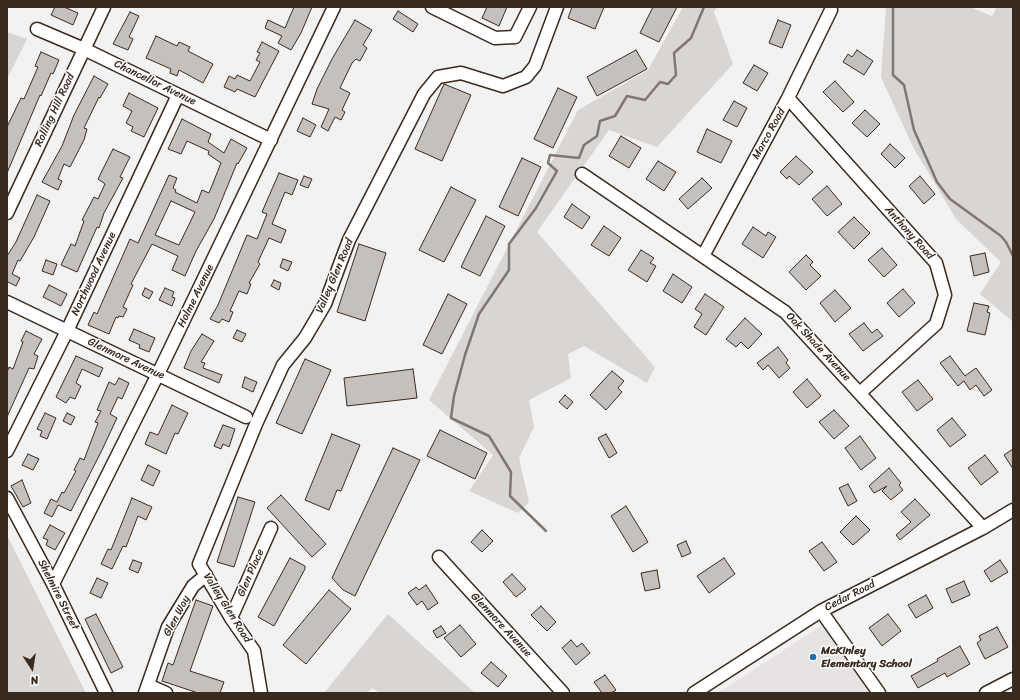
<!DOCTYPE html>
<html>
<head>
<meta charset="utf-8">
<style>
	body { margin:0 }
	#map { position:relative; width:1020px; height:700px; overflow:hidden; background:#f3f2f2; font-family:Sriracha,sans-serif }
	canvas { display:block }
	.frame { position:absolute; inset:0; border:8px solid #3b2a1e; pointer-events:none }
	.north { position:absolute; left:12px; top:648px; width:40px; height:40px; -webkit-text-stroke:3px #fff; paint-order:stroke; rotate:168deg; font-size:11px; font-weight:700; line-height:16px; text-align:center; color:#3b2a1e }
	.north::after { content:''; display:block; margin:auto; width:14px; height:18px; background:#3b2a1e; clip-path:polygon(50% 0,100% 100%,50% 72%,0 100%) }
</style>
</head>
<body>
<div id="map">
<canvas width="1020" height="700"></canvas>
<div class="frame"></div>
<div class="north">N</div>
</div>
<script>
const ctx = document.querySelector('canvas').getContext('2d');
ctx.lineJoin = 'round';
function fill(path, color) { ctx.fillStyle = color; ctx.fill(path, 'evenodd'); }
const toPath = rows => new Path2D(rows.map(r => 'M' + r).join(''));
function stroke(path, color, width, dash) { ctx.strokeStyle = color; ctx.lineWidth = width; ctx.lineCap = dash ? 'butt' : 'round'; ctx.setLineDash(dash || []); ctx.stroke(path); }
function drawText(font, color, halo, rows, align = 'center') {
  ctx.font = font + ' Sriracha,sans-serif'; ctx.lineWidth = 3; ctx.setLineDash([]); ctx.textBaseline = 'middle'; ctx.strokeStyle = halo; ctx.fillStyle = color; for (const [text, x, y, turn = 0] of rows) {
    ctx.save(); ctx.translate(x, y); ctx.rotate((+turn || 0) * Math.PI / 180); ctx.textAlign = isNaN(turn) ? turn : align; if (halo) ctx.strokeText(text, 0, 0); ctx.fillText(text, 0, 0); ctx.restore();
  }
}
fill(toPath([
	[828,621,879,693,718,693]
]), '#e6e3e2');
fill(toPath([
	[683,7,717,7,714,12,733,64,657,147,609,130,537,232,655,367,647,383,584,346,568,354,571,378,529,400,534,427,519,458,529,502,518,513,469,491,493,455,429,400,578,110,648,70],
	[886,7,970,7,992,16,997,7,1013,7,1013,322,980,294,1001,262,956,219,913,147,881,77],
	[7,32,27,39,7,79],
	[7,535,86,693,7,693],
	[388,614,475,693,380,693,372,688,367,693,324,693]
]), '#d8d5d2');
stroke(toPath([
	[893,7,893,75,904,85,914,130,937,182,950,199,1001,236,1006,242,1013,256],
	[546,531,510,496,511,472,489,436,451,418,454,396,465,355,479,314,509,270,509,244,536,208,557,171,548,163,550,155,579,158,584,145,597,136,600,121,615,116,627,96,645,100,660,82,668,84,676,75,674,53,691,38,704,7]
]), '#827770', 2.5);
const building = toPath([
	[55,7,64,7,78,13,73,25,51,15,55,7],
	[294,7,312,7,301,33,291,50,278,43,282,36,265,28,268,20,285,28,294,7],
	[487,7,507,7,499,26,482,18,487,7],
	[572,7,604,7,595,29,568,18,572,7],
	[653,7,677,7,659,42,640,33,653,7],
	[398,11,418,24,413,32,393,19,398,11],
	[130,12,139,16,129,37,133,39,128,50,113,44,130,12],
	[355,20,372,30,363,45,367,48,360,61,356,59,352,63,340,88,350,93,342,110,345,112,341,120,335,117,328,131,321,127,329,109,312,104,317,89,332,59,355,20],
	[778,20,791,25,782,48,769,43,778,20],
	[156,36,177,46,179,42,190,47,188,51,213,64,203,83,179,70,177,76,170,73,171,69,146,58,156,36],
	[262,42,279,51,255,97,237,89,235,92,224,87,229,76,235,79,237,75,250,81,260,62,256,60,260,53,257,52,262,42],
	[636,50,647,69,597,96,587,77,636,50],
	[857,50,873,61,864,75,843,62,848,54,852,57,857,50],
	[41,52,59,60,53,74,51,73,41,96,40,95,7,173,7,127,21,98,24,99,38,67,35,66,41,52],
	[754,65,768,73,757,91,743,83,754,65],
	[94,76,108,84,100,98,99,97,84,128,87,129,84,140,70,167,64,164,58,179,62,181,58,190,42,182,62,146,74,115,94,76],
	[835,81,854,102,843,112,823,92,835,81],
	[444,84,471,95,442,161,415,149,444,84],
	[558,88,577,97,553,148,534,139,558,88],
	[129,93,158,108,144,137,131,131,133,127,126,123,132,111,123,106,129,93],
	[734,101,747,108,737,127,723,120,734,101],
	[865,110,880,124,867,137,852,123,865,110],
	[303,118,316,125,310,137,297,131,303,118],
	[182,119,211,134,208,142,224,153,231,139,247,148,238,164,237,163,214,219,196,251,185,276,172,270,178,256,152,244,131,284,133,285,123,307,127,309,123,317,119,316,118,318,116,317,109,334,88,325,94,312,97,314,130,239,138,243,169,175,177,178,173,188,176,190,175,192,197,203,202,190,209,193,221,163,208,154,209,151,187,141,181,154,168,149,182,119],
	[171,201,195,212,179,245,155,235,171,201],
	[707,129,732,141,721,163,697,152,707,129],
	[621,136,641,148,629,168,609,156,621,136],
	[890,144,905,158,895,168,881,154,890,144],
	[113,149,130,157,120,177,123,178,104,213,99,228,97,227,77,272,61,265,71,244,75,246,84,221,82,220,94,197,98,199,105,184,98,179,113,149],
	[796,156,813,172,799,185,789,176,787,179,780,172,796,156],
	[522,158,541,167,518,216,499,207,522,158],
	[658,161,676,172,664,191,646,179,658,161],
	[279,173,298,180,292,195,285,192,272,224,286,230,281,243,269,238,258,262,260,264,249,283,251,284,247,294,239,291,230,311,233,312,229,322,222,319,219,323,210,319,218,305,247,235,257,239,267,214,262,212,279,173],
	[304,176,312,179,308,188,300,185,304,176],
	[920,176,935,194,924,204,909,186,920,176],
	[702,178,712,188,688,209,679,199,702,178],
	[827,186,842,204,827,216,812,199,827,186],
	[451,187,476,200,444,262,419,250,451,187],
	[37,195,50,201,34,237,20,261,18,260,12,274,20,278,16,286,8,282,7,284,7,256,16,242,37,195],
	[572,204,590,217,582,229,564,217,572,204],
	[486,216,505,226,480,276,461,267,486,216],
	[854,217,870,233,854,249,838,232,854,217],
	[604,226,621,238,609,256,591,245,604,226],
	[753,227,766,236,768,232,776,237,763,258,742,244,753,227],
	[359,244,386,253,365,321,337,312,359,244],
	[882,248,897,265,884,277,868,260,882,248],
	[641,250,654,258,650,263,656,266,647,282,628,270,641,250],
	[985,253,989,272,974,276,970,256,985,253],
	[806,255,813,262,810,265,821,276,806,290,789,272,806,255],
	[283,259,292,262,288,271,280,267,283,259],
	[46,260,57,264,53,275,42,271,46,260],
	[673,274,692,287,682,303,663,291,673,274],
	[274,280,281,283,279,290,271,286,274,280],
	[49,285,67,294,61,306,43,297,49,285],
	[145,288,153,292,149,299,142,295,145,288],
	[165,288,174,292,172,297,175,298,172,306,159,300,165,288],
	[903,289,915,303,899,317,887,303,903,289],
	[835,290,851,308,835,322,820,303,835,290],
	[448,294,467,304,442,354,423,345,448,294],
	[705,294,724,307,706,335,694,327,702,314,695,309,705,294],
	[974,303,989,306,987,312,990,313,985,335,967,331,974,303],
	[745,318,762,334,748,349,741,342,736,347,726,339,745,318],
	[864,323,872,333,877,329,883,336,863,351,849,334,864,323],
	[134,329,155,338,149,352,139,348,140,345,129,340,134,329],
	[237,330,246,334,242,342,233,338,237,330],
	[26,331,42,339,34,354,38,356,34,369,29,368,7,417,7,372,9,367,13,369,23,342,21,341,26,331],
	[202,334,214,341,201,362,205,363,203,368,222,375,219,383,184,368,191,351,202,334],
	[778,347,788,360,786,363,790,368,779,378,768,365,763,370,757,363,778,347],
	[76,356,103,368,99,377,82,369,76,383,81,386,75,399,70,397,66,403,56,397,76,356],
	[950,356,965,376,976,368,992,390,984,396,976,385,970,390,964,381,958,386,940,363,950,356],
	[305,359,331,370,302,434,276,423,305,359],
	[413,369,417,398,347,406,344,378,413,369],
	[612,371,624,381,618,388,622,392,606,410,590,395,612,371],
	[245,377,257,382,253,392,242,387,245,377],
	[119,378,129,383,122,399,118,397,110,414,117,418,101,452,71,511,58,505,52,517,44,513,51,499,57,502,62,492,64,493,76,471,74,470,80,458,84,460,98,423,95,422,101,411,97,410,109,382,115,385,119,378],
	[807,379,821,396,807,408,793,392,807,379],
	[918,380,933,399,917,411,902,392,918,380],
	[565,395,573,402,567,409,559,402,565,395],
	[172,405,188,413,178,434,175,433,166,454,145,444,150,432,158,435,172,405],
	[834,410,849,426,834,439,819,422,834,410],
	[45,413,56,418,47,439,40,436,42,431,37,429,45,413],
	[67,413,75,417,71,425,63,421,67,413],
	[952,418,966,435,950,447,937,430,952,418],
	[223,425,235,429,229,447,223,444,221,449,214,446,223,425],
	[440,430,487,453,475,479,427,456,440,430],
	[332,434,360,445,341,491,337,490,329,510,305,500,332,434],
	[606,434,617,453,609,458,598,438,606,434],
	[860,436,876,458,861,470,845,448,860,436],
	[393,448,420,460,355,596,343,590,332,578,393,448],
	[1013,449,1013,469,1004,455,1013,449],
	[28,454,39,459,33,470,22,465,28,454],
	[985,455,998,472,981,485,968,468,985,455],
	[148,465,160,471,153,486,141,480,148,465],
	[889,468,901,483,899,485,903,490,891,500,882,491,887,486,874,493,869,486,889,468],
	[22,480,31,503,23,507,11,486,22,480],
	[848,484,857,501,848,506,839,488,848,484],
	[281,495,326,544,312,557,267,508,281,495],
	[238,497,255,502,234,567,217,562,238,497],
	[132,498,152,507,146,520,138,516,126,547,123,546,112,569,101,564,108,549,111,550,132,498],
	[915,499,930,515,900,540,896,535,911,522,901,512,915,499],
	[626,506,648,542,633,552,611,516,626,506],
	[856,516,870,530,853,545,840,532,856,516],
	[50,525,65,533,55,550,46,545,48,540,43,538,50,525],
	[482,530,493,541,482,552,471,542,482,530],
	[686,541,691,553,682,557,677,545,686,541],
	[822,542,837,562,824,571,809,551,822,542],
	[290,558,305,566,305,569,274,626,258,617,290,558],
	[724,558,735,574,709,593,697,576,724,558],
	[133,560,142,563,138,573,129,569,133,560],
	[1000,560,1008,572,991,582,984,571,1000,560],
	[657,570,660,588,645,591,641,573,657,570],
	[512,574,526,589,516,597,503,582,512,574],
	[97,578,108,583,101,598,90,593,97,578],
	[964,581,970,595,952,603,946,589,964,581],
	[426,585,438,603,428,610,422,601,417,605,408,593,416,587,419,590,426,585],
	[329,590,351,609,306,664,283,645,329,590],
	[926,595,933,608,916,618,908,605,926,595],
	[196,600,213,606,190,671,224,682,220,693,198,693,162,681,168,663,173,665,196,600],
	[541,606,556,622,547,631,531,615,541,606],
	[96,614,123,667,111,673,85,619,96,614],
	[888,614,901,631,882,646,869,628,888,614],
	[460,625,476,644,461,657,444,638,460,625],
	[441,626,446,633,437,638,433,631,441,626],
	[997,627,1008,647,985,659,977,643,981,640,979,636,997,627],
	[571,640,577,647,582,643,590,653,576,665,562,648,571,640],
	[960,646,970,664,947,677,945,673,918,688,911,676,938,661,937,659,960,646],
	[491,662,507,676,498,687,481,673,491,662],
	[605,675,616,690,611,693,602,693,594,682,605,675]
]);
fill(building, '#c6c0bd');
stroke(building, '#3b2a1e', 1);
const minor = toPath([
	[432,7,495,38,515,37,530,7],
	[37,29,84,49,271,140],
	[788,98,936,263,945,295,936,324,861,392],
	[582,174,785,312,983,528],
	[7,213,104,7],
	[703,256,788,98,831,10],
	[7,302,246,417],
	[7,451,67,331,178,95],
	[7,498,53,584,106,693],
	[439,557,563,693],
	[53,584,158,374,334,7],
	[821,611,879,693],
	[231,618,271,528],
	[148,685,166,693],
	[145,693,168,627,193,586,206,575],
	[261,693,254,651,231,618,199,564,256,424,283,365,305,338,325,304,349,240,424,94,438,77,461,73,503,86,526,77,535,66,557,7],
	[694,693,821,611,983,528,1013,510],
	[986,693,1013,679]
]);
stroke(minor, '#3b2a1e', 15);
stroke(minor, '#fff', 12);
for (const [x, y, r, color] of [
	[813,657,4,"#1f6fb2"]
]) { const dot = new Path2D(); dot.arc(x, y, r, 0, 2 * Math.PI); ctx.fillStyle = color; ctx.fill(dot); stroke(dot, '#fff', 1.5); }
drawText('11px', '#3b2a1e', '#fff', [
	["Chancellor Avenue",155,83,26],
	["Rolling Hill Road",55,110,-65],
	["Marco Road",769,134,-61],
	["Anthony Road",909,233,48],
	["Northwood Avenue",94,274,-65],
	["Valley Glen Road",335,276,-67],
	["Holme Avenue",196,296,-64],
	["Oak Shade Avenue",818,347,47],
	["Glenmore Avenue",126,359,25],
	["Glen Place",251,573,-66],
	["Shelmire Street",58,595,63],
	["Cedar Road",850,596,-27],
	["Valley Glen Road",227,608,58],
	["Glen Way",177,616,-62],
	["Glenmore Avenue",501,625,47]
]);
drawText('bold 11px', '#3b2a1e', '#fff', [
	["McKinley",821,651],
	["Elementary School",821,664]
], 'left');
</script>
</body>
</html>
